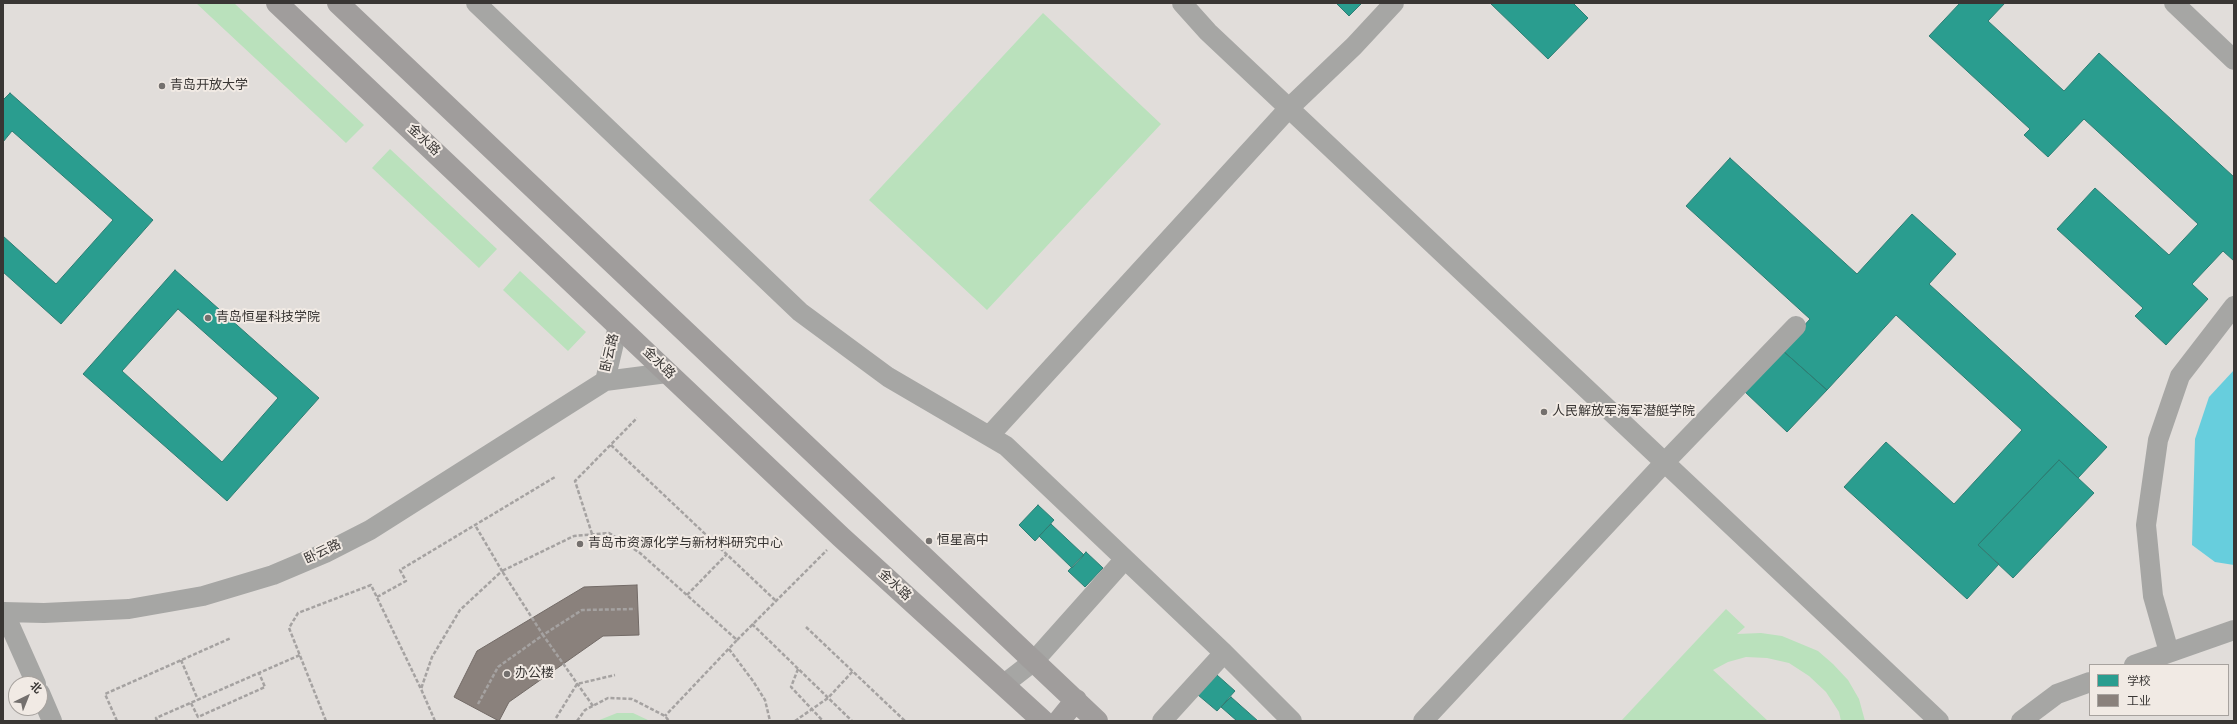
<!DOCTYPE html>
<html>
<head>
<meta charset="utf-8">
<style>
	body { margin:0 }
	#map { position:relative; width:2237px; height:724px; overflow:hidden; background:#e1ddda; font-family:Overpass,"Noto Sans SC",sans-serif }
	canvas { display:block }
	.frame { position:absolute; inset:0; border:4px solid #393634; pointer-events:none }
	.legend { position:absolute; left:2089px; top:664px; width:140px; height:52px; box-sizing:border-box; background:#f1eae4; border:1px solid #a7a29e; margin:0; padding:5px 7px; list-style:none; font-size:12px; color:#393634 }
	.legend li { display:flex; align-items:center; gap:8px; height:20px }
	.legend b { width:20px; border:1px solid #a7a29e }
	.north { position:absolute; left:8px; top:676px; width:40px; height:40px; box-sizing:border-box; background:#f1eae4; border:1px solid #a7a29e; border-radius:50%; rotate:43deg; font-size:11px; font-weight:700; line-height:16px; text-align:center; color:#393634 }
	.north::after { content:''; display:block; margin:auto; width:14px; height:18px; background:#74706e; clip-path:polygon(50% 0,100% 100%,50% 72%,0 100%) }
</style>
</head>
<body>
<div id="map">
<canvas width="2237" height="724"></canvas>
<div class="frame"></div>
<ul class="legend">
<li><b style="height:11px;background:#2a9d8f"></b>学校</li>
<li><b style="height:11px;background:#8a817c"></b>工业</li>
</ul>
<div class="north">北</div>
</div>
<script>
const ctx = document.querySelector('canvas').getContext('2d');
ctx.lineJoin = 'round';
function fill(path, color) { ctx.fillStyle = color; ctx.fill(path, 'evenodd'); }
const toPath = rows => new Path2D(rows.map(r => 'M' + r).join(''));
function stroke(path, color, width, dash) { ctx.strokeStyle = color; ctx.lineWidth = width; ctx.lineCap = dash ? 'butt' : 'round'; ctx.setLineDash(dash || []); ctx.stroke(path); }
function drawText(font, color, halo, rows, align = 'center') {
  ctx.font = font + ' Overpass,"Noto Sans SC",sans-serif'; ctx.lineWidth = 4; ctx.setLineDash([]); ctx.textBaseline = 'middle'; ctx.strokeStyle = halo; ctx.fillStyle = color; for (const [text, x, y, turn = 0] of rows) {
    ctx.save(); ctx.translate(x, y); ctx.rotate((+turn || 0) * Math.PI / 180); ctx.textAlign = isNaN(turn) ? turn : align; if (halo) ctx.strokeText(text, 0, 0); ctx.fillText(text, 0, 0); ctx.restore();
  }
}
fill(toPath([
	[196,3,234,3,364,125,346,143],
	[1043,13,1161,124,987,310,869,200],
	[390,149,497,249,479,268,372,168],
	[520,271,586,332,568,351,503,290],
	[1726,609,1745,627,1737,634,1761,633,1782,636,1818,651,1833,664,1848,680,1859,699,1865,721,1841,721,1839,712,1826,692,1809,676,1789,663,1767,658,1746,657,1728,662,1713,670,1768,721,1621,721],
	[617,713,633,713,650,721,597,721]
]), '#bae1bc');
fill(toPath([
	[2234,370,2234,565,2215,562,2192,545,2195,439,2209,397]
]), '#67cedd');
const schools = toPath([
	[1336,3,1362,3,1349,16,1336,3],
	[1490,3,1573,3,1588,18,1548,59,1490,3],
	[1960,3,2005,3,1988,21,2064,91,2099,53,2234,177,2234,261,2223,251,2192,284,2208,299,2166,345,2135,316,2143,308,2057,229,2095,188,2169,255,2198,224,2084,119,2048,157,2024,135,2030,129,1929,36,1960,3],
	[10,93,153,220,61,324,3,272,3,236,56,284,113,220,12,131,3,142,3,100,10,93],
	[1730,158,1857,274,1912,214,1956,254,1929,284,2107,447,2078,478,2059,460,1978,545,1999,564,1967,599,1844,487,1886,442,1954,504,2022,430,1896,315,1827,390,1782,350,1810,319,1686,206,1730,158],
	[175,270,319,398,227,501,83,374,175,270],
	[178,309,278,398,222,462,122,371,178,309],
	[1782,350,1827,390,1787,432,1744,391,1782,350],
	[2059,460,2094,493,2013,578,1978,545,2059,460],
	[1038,505,1054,520,1035,541,1019,525,1038,505],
	[1051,524,1084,555,1072,568,1039,536,1051,524],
	[1086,552,1103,568,1085,587,1068,571,1086,552],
	[1217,675,1235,691,1217,711,1198,695,1217,675],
	[1231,697,1258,721,1237,721,1221,707,1231,697]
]);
fill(schools, '#2a9d8f');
stroke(schools, '#2e7e74', 1);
const industry = toPath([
	[637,585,639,635,603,636,509,702,499,721,454,697,477,651,584,587,637,585]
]);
fill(industry, '#8a817c');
stroke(industry, '#726a66', 1);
stroke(toPath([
	[611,445,775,600],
	[592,534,575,481,637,418],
	[687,595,727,554],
	[377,597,406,581,400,570,555,477],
	[752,624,852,721],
	[806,627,905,721],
	[737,640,827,550],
	[729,649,753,681,765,700,770,721],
	[181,660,198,700],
	[798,669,791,687,823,721],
	[191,703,198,717,265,687,259,673],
	[478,704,498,667,543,635,502,571,574,536,609,533,640,553,737,640,665,716],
	[593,706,543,635,582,610,635,609],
	[556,718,577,684,615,675],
	[117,721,105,694,231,638],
	[157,721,156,718,300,655],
	[326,721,289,628,298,613,371,585,421,689],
	[435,721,421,689,432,657,460,610,502,571,475,525],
	[577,721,585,710,608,698,632,699,665,716,669,721],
	[795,721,828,698,853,671]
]), '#a5a2a1', 2.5, [4, 2]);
stroke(toPath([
	[476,3,800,312,888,377,1006,446,1224,653,1292,721],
	[1182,3,1208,32,1939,721],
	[2174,3,2234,60],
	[618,326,605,381,667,373],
	[989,436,1289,108,1354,46,1394,3],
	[3,612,44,613,129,609,203,596,273,575,325,553,370,530,605,381],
	[4,612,36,684],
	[2169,652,2153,596,2146,525,2158,440,2180,376,2234,306],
	[2134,665,2234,630],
	[1003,685,1034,661,1125,559],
	[40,693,52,721],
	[1162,721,1224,653],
	[1423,721,1665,462,1796,326],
	[2021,721,2057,694,2090,682]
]), '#a6a6a4', 20);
stroke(toPath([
	[277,3,841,537,1043,721],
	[338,3,1097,721],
	[1059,721,1076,700]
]), '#a09d9c', 22);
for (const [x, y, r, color] of [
	[162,86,4,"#74706e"],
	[208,318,4,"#74706e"],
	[1544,412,4,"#74706e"],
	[929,541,4,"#74706e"],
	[580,544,4,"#74706e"],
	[507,674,4,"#74706e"]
]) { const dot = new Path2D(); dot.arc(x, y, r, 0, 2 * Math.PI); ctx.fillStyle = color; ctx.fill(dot); stroke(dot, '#f1eae4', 1.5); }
drawText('13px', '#393634', '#f1eae4', [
	["青岛开放大学",170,86],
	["青岛恒星科技学院",216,318],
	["人民解放军海军潜艇学院",1552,412],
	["恒星高中",937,541],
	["青岛市资源化学与新材料研究中心",588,544],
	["办公楼",515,674]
], 'left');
drawText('13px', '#393634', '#f1eae4', [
	["金水路",423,141,43],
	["卧云路",611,353,-77],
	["金水路",658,364,44],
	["卧云路",323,553,-25],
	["金水路",894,586,42]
]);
</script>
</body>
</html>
